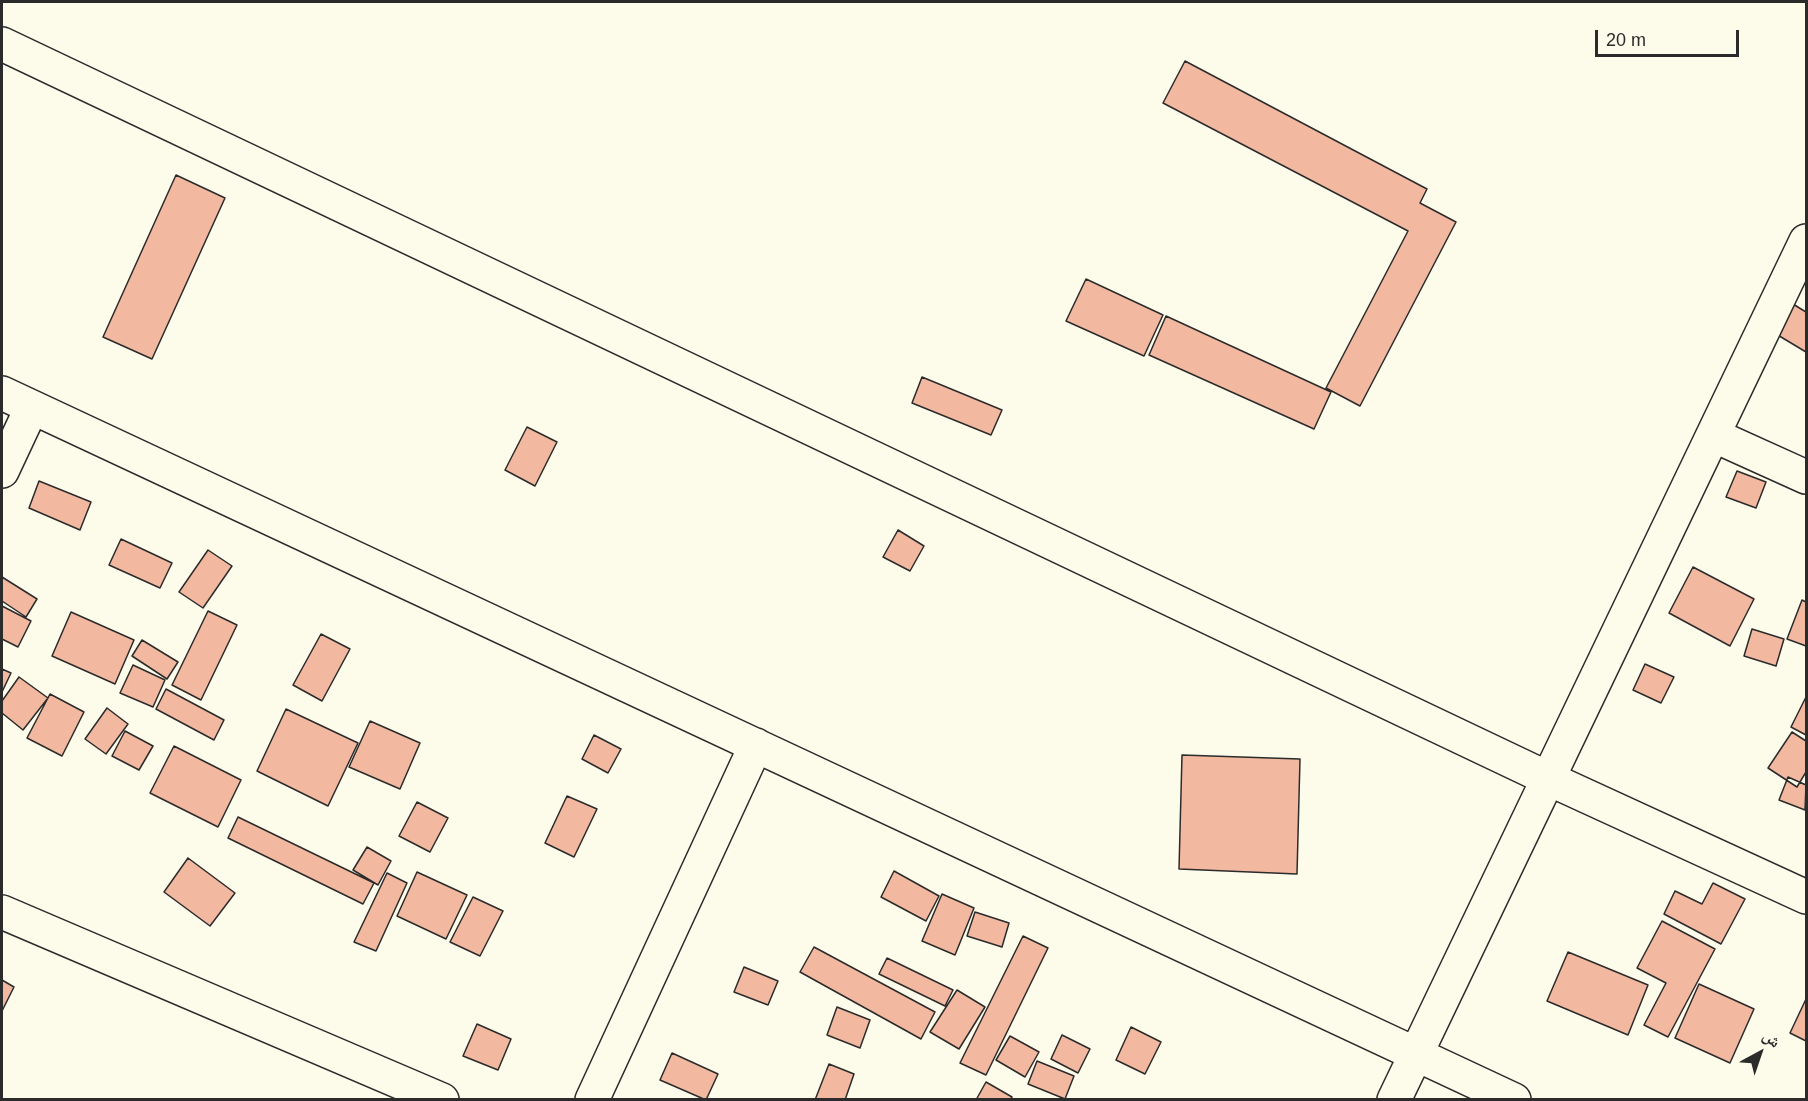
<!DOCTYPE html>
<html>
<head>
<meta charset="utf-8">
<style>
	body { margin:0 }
	#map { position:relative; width:1808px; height:1101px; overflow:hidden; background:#fdfbea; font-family:Helvetica,"Noto Naskh Arabic",sans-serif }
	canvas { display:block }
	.frame { position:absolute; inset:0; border:3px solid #2b2b2b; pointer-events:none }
	.north { position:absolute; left:1730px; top:1023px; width:60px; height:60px; -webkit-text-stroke:4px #fdfbea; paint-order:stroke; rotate:40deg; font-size:16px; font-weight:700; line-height:24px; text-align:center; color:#2b2b2b }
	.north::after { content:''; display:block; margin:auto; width:21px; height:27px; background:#2b2b2b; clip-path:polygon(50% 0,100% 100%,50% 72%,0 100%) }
	.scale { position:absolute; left:1595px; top:30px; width:144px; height:27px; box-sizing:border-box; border:3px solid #2b2b2b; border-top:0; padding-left:8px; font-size:18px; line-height:21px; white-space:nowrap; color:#2b2b2b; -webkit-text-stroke:4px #fdfbea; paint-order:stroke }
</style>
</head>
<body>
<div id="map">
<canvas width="1808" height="1101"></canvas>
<div class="frame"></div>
<div class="north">ش</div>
<div class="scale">20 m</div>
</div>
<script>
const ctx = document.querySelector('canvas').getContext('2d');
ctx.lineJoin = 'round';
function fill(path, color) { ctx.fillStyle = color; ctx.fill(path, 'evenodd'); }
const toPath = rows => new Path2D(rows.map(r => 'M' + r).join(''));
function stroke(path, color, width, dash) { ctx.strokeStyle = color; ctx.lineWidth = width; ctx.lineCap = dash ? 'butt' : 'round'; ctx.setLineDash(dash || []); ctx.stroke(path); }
const building = toPath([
	[1185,61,1427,189,1420,203,1456,222,1360,406,1326,388,1408,231,1163,103,1185,61],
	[176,175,225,198,152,359,103,337,176,175],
	[1086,279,1163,315,1144,356,1066,321,1086,279],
	[1788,301,1806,312,1806,352,1771,331,1788,301],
	[1166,316,1331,392,1314,429,1149,355,1166,316],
	[922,377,1002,410,991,435,912,403,922,377],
	[527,427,557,442,535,486,505,470,527,427],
	[1737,471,1766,482,1756,508,1726,497,1737,471],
	[39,481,91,502,80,530,29,508,39,481],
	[898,530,924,546,910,571,883,557,898,530],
	[121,539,172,563,160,588,109,565,121,539],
	[208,550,232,566,203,608,179,592,208,550],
	[1693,567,1754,599,1730,646,1669,613,1693,567],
	[2,577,37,599,26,617,2,601,2,577],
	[1802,600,1806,602,1806,646,1787,639,1802,600],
	[2,606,31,621,18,647,2,639,2,606],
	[208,611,237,625,201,700,172,685,208,611],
	[71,612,134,640,115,684,52,656,71,612],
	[1752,629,1784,639,1776,666,1744,656,1752,629],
	[321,634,350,649,322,701,293,685,321,634],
	[142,640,178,662,167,679,132,656,142,640],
	[1645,664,1674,677,1661,703,1633,690,1645,664],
	[133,665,165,680,153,707,120,693,133,665],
	[2,669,11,673,2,692,2,669],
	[19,677,48,698,23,730,2,713,2,701,19,677],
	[166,689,224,720,214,740,156,709,166,689],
	[50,694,84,712,62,756,27,738,50,694],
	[1806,697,1806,735,1791,727,1806,697],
	[107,708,128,724,106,754,85,739,107,708],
	[286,709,358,743,328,806,257,771,286,709],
	[370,721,420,743,400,789,349,767,370,721],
	[125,731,153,746,139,770,112,756,125,731],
	[1792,732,1806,741,1806,772,1797,787,1768,768,1792,732],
	[594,735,621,749,608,773,582,759,594,735],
	[174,746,241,780,218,827,150,793,174,746],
	[1182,755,1300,759,1297,874,1179,869,1182,755],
	[1788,777,1806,785,1805,810,1779,800,1788,777],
	[567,796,597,809,574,857,545,843,567,796],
	[417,802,448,818,430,852,399,836,417,802],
	[238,817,374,883,363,904,228,838,238,817],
	[367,847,391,861,378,885,353,870,367,847],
	[188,858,235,893,210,926,164,892,188,858],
	[894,871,939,896,926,921,881,897,894,871],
	[417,872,467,895,446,939,397,916,417,872],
	[387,873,407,883,376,951,354,942,387,873],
	[1713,883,1745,899,1721,944,1664,914,1675,891,1702,904,1713,883],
	[942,894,974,908,955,955,922,941,942,894],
	[473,897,503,911,480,956,450,942,473,897],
	[975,912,1009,923,1002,947,967,936,975,912],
	[1662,921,1715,949,1668,1037,1644,1025,1666,983,1637,968,1662,921],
	[1023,936,1048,948,986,1075,960,1063,1023,936],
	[814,947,935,1012,921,1039,800,972,814,947],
	[1568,952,1648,985,1628,1035,1547,1001,1568,952],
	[887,958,953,990,945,1006,879,974,887,958],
	[744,967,778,981,768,1005,734,992,744,967],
	[2,980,14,987,2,1011,2,980],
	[1699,984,1754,1009,1730,1063,1675,1038,1699,984],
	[957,990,985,1007,959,1049,930,1032,957,990],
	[1806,999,1806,1041,1790,1033,1806,999],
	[837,1007,870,1020,860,1048,827,1035,837,1007],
	[477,1024,511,1039,498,1070,463,1056,477,1024],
	[1131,1027,1161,1042,1145,1074,1116,1060,1131,1027],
	[1062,1035,1090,1049,1078,1073,1051,1059,1062,1035],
	[1010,1036,1039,1052,1025,1077,996,1060,1010,1036],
	[672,1053,718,1074,706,1100,660,1080,672,1053],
	[1037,1061,1074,1076,1065,1099,1028,1084,1037,1061],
	[829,1064,854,1074,845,1100,815,1100,829,1064],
	[986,1082,1012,1097,1010,1100,976,1100,986,1082]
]);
fill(building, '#f2b8a0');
stroke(building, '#2b2b2b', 1.5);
const minor = toPath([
	[2,44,1547,778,1806,897],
	[2,393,1514,1100],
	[1713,435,1806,477],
	[2,471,32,407],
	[2,912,442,1100],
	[592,1100,756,745],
	[1394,1100,1806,241]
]);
stroke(minor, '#2b2b2b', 36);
stroke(minor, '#fdfbea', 33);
</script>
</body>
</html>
